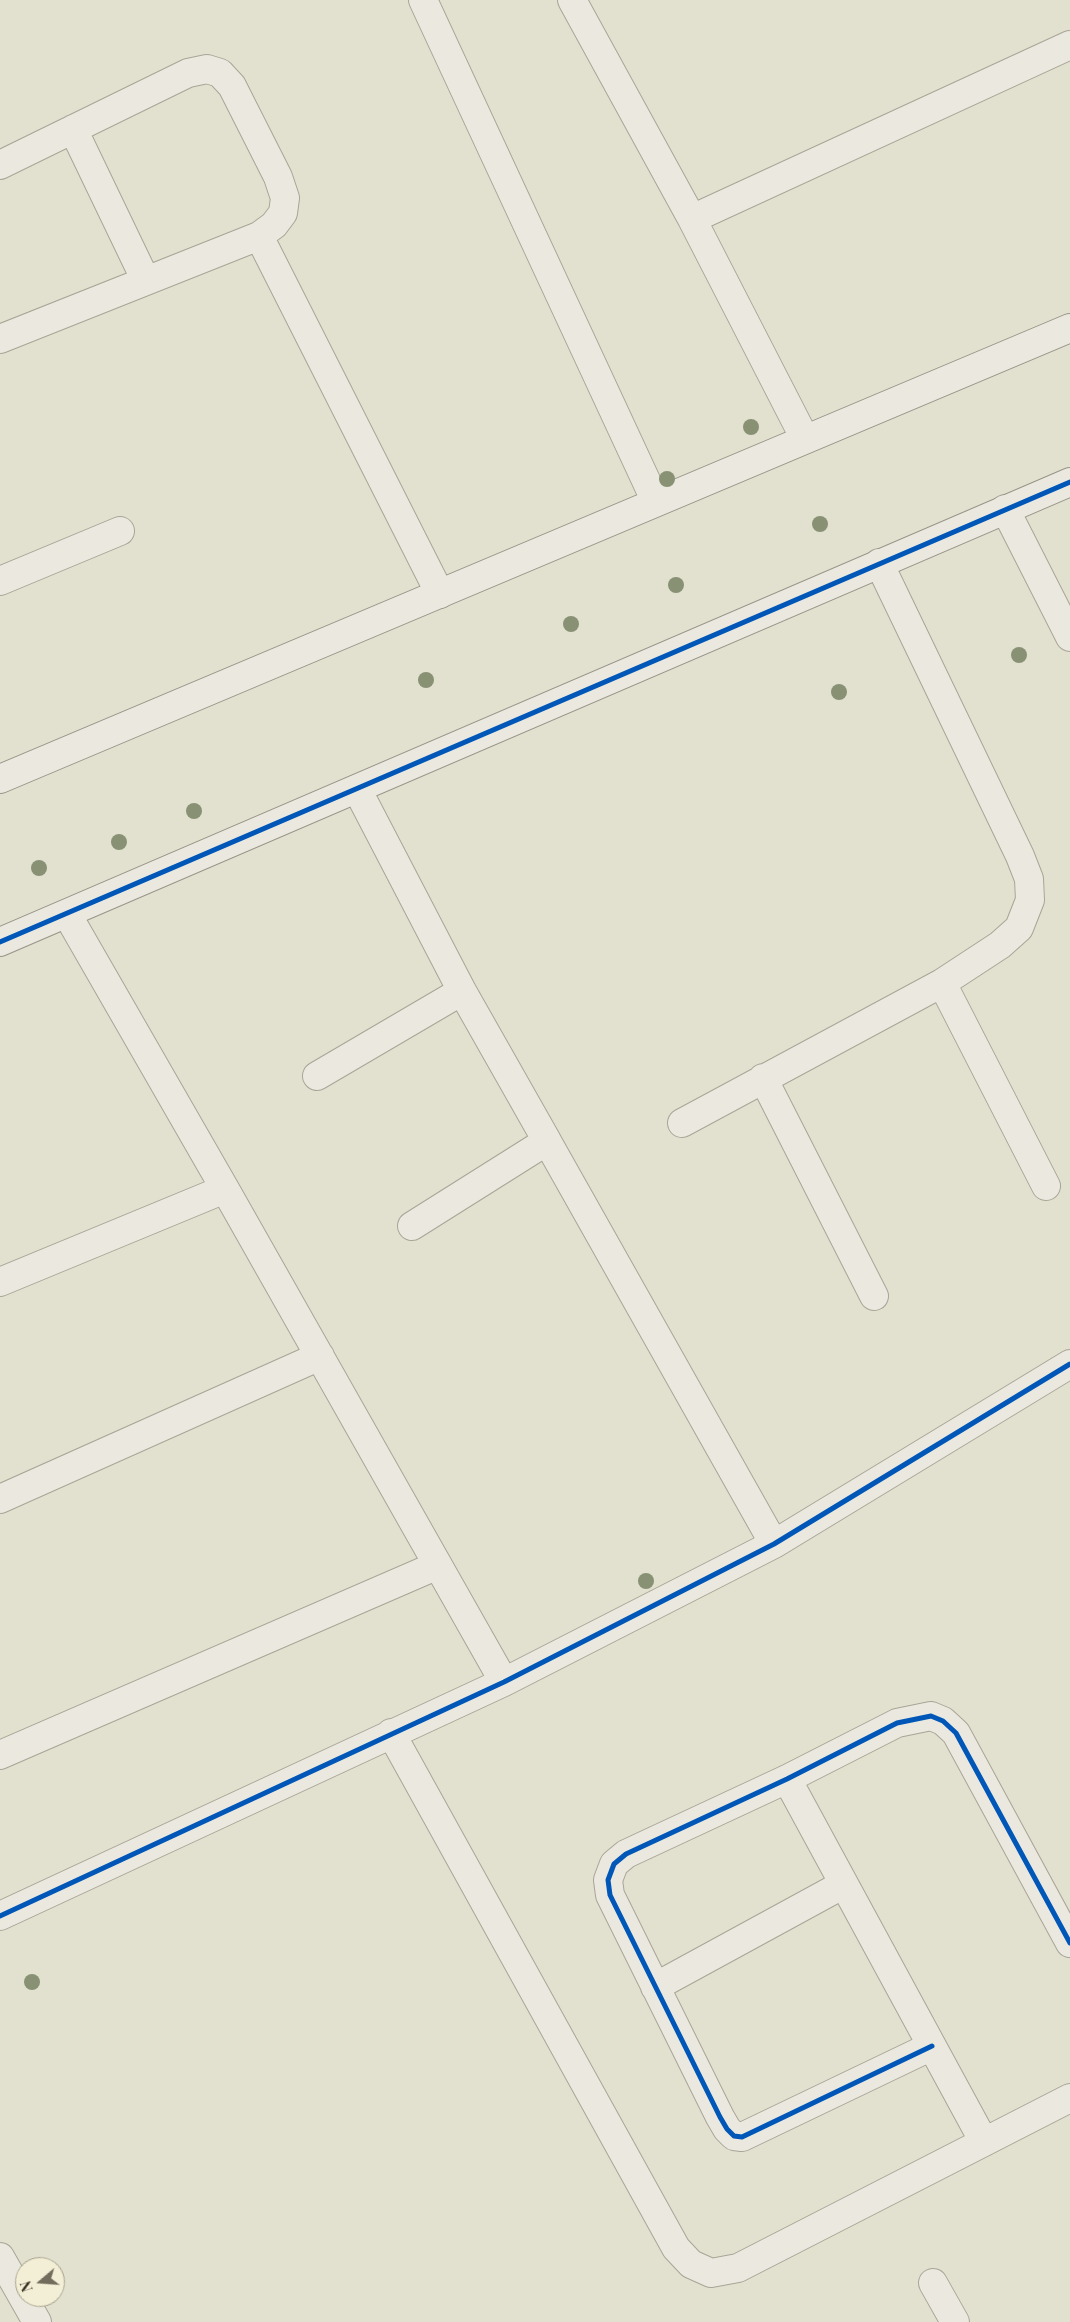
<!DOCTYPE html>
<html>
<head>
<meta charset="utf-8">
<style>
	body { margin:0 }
	#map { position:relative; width:1070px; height:2322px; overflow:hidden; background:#e2e0cf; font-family:"Playfair Display",serif }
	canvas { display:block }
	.north { position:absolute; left:15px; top:2257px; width:50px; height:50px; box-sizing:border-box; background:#f2efd6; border:1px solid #a7a28d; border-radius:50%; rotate:252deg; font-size:14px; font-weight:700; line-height:20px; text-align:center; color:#362e20 }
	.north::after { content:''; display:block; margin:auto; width:18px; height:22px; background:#726c5d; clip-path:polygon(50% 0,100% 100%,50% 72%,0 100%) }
</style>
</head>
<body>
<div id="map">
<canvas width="1070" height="2322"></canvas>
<div class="north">N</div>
</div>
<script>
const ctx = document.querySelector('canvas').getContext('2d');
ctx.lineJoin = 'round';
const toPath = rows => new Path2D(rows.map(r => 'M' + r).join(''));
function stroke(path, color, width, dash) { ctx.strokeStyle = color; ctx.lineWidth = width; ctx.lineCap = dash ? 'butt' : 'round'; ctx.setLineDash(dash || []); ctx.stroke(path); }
const street = toPath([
	[423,0,656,502],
	[572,0,692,219,805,439],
	[73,129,146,281],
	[0,165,188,73,207,69,220,73,232,86,278,177,285,198,283,213,274,225,259,236,0,339],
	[692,219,1070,45],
	[259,236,440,594],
	[1005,509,1070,637],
	[0,581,120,531],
	[357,789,462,991,547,1141,412,1226],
	[67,914,225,1189,504,1682],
	[942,983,1046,1186],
	[317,1076,462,991],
	[763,1078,874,1296],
	[682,1123,942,983,1000,945,1019,928,1030,900,1029,879,1020,856,879,563],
	[547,1141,774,1544],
	[0,1282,225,1189],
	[0,1499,320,1356],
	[391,1733,676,2248,691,2264,711,2273,738,2268,1070,2098],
	[0,1755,438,1565],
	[787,1779,984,2142],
	[0,1916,504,1682,774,1544,1070,1364],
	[655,1987,844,1884],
	[932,2046,742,2137,734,2136,727,2129,720,2117,610,1895,608,1880,614,1864,626,1854,787,1779,897,1723,931,1716,943,1721,956,1733,1070,1943],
	[0,2257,37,2322],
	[933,2283,955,2322]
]);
const secondary = toPath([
	[0,779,1070,328],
	[0,942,1070,482]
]);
stroke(street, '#a8a597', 30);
stroke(secondary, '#979488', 30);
stroke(street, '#ebe9df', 28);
stroke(secondary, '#ebe9df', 28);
stroke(toPath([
	[0,942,1070,482],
	[0,1916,504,1682,774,1544,1070,1364],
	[932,2046,742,2137,734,2136,727,2129,720,2117,610,1895,608,1880,614,1864,626,1854,787,1779,897,1723,931,1716,943,1721,956,1733,1070,1943]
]), '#0057b8', 5);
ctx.fillStyle = '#889174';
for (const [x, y] of [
	[751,427],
	[667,479],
	[820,524],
	[676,585],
	[571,624],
	[1019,655],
	[426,680],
	[839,692],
	[194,811],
	[119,842],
	[39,868],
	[646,1581],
	[32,1982]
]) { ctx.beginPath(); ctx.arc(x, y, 8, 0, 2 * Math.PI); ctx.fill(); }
</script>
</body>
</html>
